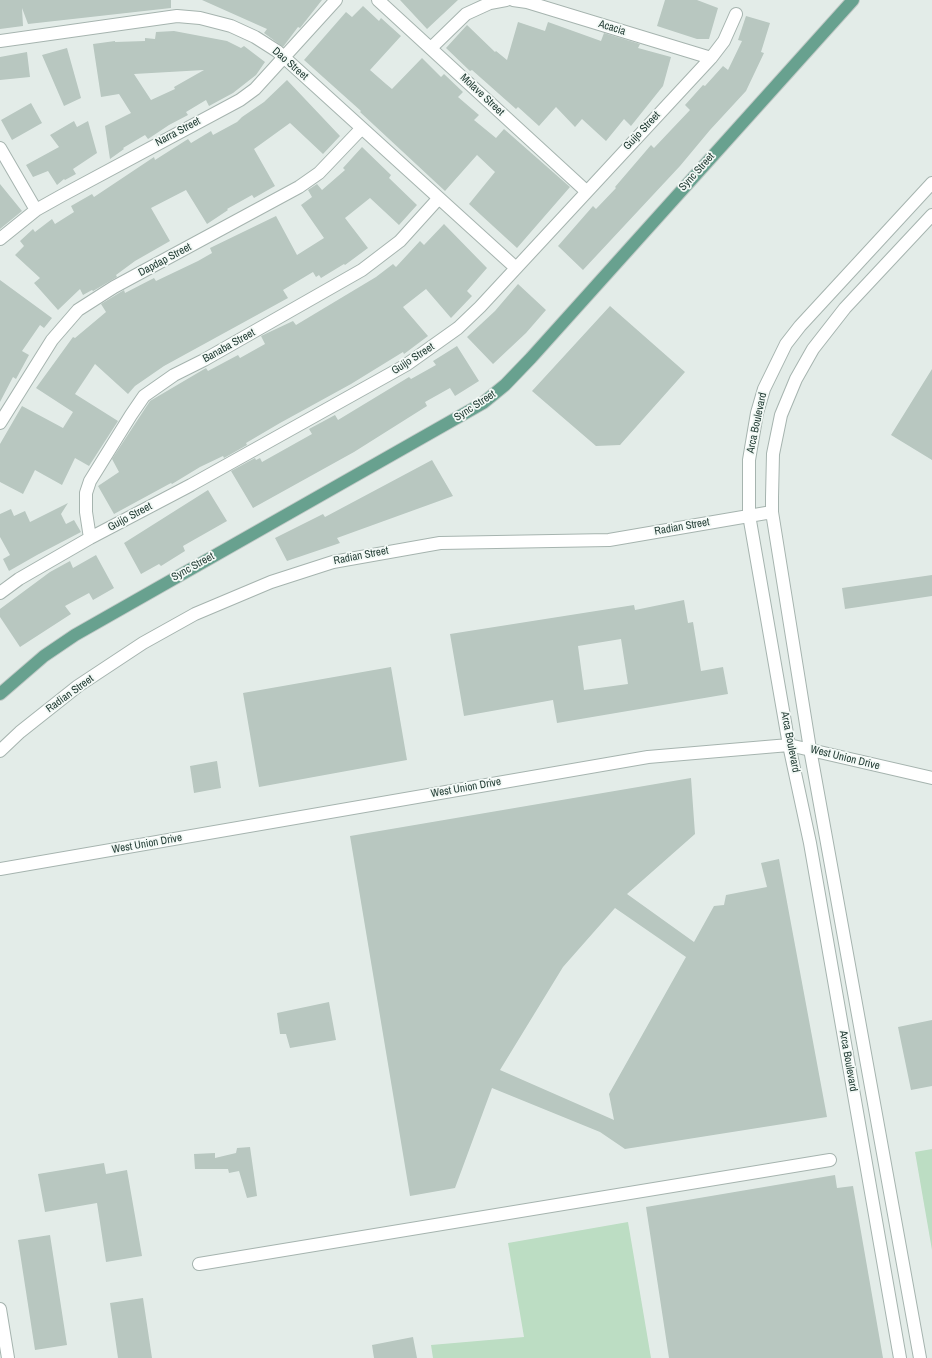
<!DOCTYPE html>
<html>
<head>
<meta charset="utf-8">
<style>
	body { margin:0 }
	canvas { display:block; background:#e3ece8 }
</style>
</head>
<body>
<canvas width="932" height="1358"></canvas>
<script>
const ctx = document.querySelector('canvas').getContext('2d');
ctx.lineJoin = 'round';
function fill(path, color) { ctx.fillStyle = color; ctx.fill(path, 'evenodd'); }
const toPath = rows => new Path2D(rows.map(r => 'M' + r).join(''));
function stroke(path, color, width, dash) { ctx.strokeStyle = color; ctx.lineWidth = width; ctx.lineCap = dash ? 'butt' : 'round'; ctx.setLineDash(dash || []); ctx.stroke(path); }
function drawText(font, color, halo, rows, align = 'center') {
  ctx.font = font + ' "Archivo Narrow",sans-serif'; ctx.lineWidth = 3.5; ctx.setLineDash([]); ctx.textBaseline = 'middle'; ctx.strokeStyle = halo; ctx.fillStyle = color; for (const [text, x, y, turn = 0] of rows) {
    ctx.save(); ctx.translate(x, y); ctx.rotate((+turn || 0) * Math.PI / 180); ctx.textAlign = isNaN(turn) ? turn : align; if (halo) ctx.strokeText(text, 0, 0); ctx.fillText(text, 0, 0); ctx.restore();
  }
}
fill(toPath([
	[932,1149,932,1250,915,1152],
	[628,1222,651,1358,433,1358,431,1345,524,1337,508,1243]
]), '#bcddc3');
fill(toPath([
	[0,0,171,0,171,8,28,24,22,8,23,26,0,29],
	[202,0,322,0,300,28,298,27,283,47,264,33,267,29],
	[400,0,458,0,427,29],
	[665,0,697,0,718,8,709,39,697,39,657,26],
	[363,6,379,21,381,18,401,36,370,70,386,84,392,89,422,58,441,77,444,74,463,92,458,97,479,115,474,120,496,138,504,129,570,187,517,248,469,204,495,172,477,155,445,191,360,112,361,111,304,60,346,12,352,17],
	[746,16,770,23,761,52,764,53,746,91,710,130,680,166,583,270,558,246,593,206,596,209,616,188,615,187,651,145,654,148,671,130,690,110,685,105,703,85,705,86,723,66,728,70,742,41,738,40],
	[518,22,545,31,548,22,601,41,604,33,640,44,638,48,671,57,663,86,631,126,624,119,606,141,582,119,575,127,556,107,539,126,518,107,516,109,472,70,470,71,446,48,467,25,495,52,496,51,507,60],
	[174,31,227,41,241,48,244,46,265,62,256,75,233,93,209,106,206,100,186,112,188,115,169,125,148,139,145,135,123,148,124,149,110,159,105,126,131,113,119,94,101,97,93,44,115,41,115,42,145,41,145,38,155,39,156,32],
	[204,70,174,87,175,89,151,100,134,74],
	[67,48,81,98,64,106,42,55],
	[27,52,30,77,0,80,0,57],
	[287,80,340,136,323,154,290,123,254,149,275,186,254,198,252,195,227,209,228,210,207,224,186,190,151,208,170,241,135,261,116,275,117,277,93,291,92,290,83,295,80,289,58,310,34,283,40,278,15,255,24,246,20,241,33,229,35,232,52,219,55,224,74,212,71,206,92,194,94,197,154,157,155,160,188,139,191,143,211,131,213,135,237,122,242,117,264,102],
	[31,103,42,123,12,140,1,120],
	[74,121,77,127,88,121,97,153,73,169,76,174,65,180,64,179,57,185,48,171,33,177,26,165,59,147,50,135],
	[362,147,391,175,389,178,417,205,399,225,370,198,345,218,368,248,345,265,344,264,321,278,319,275,316,277,313,272,283,290,288,298,164,366,135,386,128,394,95,364,75,394,118,421,89,466,75,458,62,485,35,470,23,494,0,482,0,444,22,406,63,428,73,412,36,388,73,337,75,338,106,312,101,304,124,290,125,293,154,278,156,281,198,261,212,253,210,248,276,216,297,255,324,238,301,205,312,197,308,190,317,184,322,190,345,170,343,168],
	[0,184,22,211,0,229],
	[444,224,487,268,467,291,472,296,451,318,426,289,403,307,428,336,404,354,403,352,351,384,280,423,246,443,247,445,224,458,223,456,200,467,172,484,171,483,114,514,98,486,119,472,112,459,150,401,206,368,208,371,238,355,240,358,265,344,261,336,293,321,296,325,376,277,393,264,396,267,420,241,424,245],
	[0,280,52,318,44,328,40,325,22,351,29,355,16,379,13,377,0,402],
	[518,284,546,310,526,333,493,364,467,337,495,311],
	[610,306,685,372,620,445,596,446,532,391],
	[457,346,479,381,455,396,450,388,425,402,427,406,354,452,253,508,231,471,255,458,256,460,260,458,262,462,312,434,309,429,335,415,338,420,409,377,411,379,436,365,433,361],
	[932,369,932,460,891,435],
	[432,460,453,496,337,538,340,543,287,561,275,538,323,514,325,517],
	[208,490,227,521,183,546,185,551,161,566,159,564,141,574,124,543],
	[68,503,61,514,66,524,74,520,81,532,37,555,9,571,3,559,10,555,0,537,0,514,11,509,14,516,25,511,30,522],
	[96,555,114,588,93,600,89,593,65,606,71,614,20,647,0,617,0,609,50,572,70,561,73,568],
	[932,575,932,596,845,609,842,588],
	[684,600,688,623,693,622,701,671,723,667,728,694,557,723,553,700,464,716,450,634,634,605,635,610],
	[621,639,628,684,584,690,578,646],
	[391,667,407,760,259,787,243,693],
	[217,761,221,788,194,793,190,766],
	[691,778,695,834,627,894,694,942,714,906,724,905,726,895,767,887,761,863,779,859,827,1117,625,1149,600,1132,492,1088,455,1188,410,1196,350,836],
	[615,908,686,957,609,1094,614,1120,500,1070,563,967],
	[329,1002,336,1040,290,1048,286,1034,280,1034,277,1013],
	[932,1020,932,1086,911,1090,898,1027],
	[250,1147,257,1196,247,1198,239,1171,229,1173,228,1169,195,1169,194,1154,215,1153,215,1158,236,1153,237,1148],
	[104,1163,106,1174,127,1170,142,1256,106,1262,97,1203,45,1212,38,1174],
	[835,1175,837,1188,853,1186,883,1358,669,1358,646,1207],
	[50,1235,67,1345,35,1350,18,1240],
	[143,1298,152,1358,118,1358,110,1303],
	[413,1337,417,1358,374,1358,372,1345]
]), '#b8c7c0');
const minor = toPath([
	[378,0,586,191],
	[513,0,527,2,711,58],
	[0,41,177,16,200,18,231,26,255,37,277,51,516,268],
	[431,48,466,14,490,3,506,0],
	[0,148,36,210],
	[0,239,36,210,61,196,240,100,255,89,336,0],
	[0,423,52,340,78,310,114,287,299,187,319,173,361,129],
	[90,538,86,512,86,493,90,481,131,415,144,396,174,375,204,360,362,270,400,241,438,199],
	[0,593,19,579,90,538,191,485,406,365,458,328,480,307,711,58,724,41,736,14],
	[0,751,20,732,78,686,143,643,195,614,271,582,333,562,440,543,609,540,772,512],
	[0,869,648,757,789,745,932,778],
	[199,1264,830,1160],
	[0,1309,8,1358],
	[900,1358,810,843,789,745,749,515,749,460,757,413,764,389,786,344,800,326,932,183],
	[920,1358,810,749,772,512,772,497,773,454,781,415,796,379,813,349,845,308,932,215]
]);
const major = toPath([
	[0,694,44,656,75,635,483,403,505,385,531,358,853,0]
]);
stroke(minor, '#a6b4af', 14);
stroke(major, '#c1c9c6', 14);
stroke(minor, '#fff', 12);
stroke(major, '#68a18f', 12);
drawText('11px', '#233d35', '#f3f9f6', [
	["Acacia",612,28,17],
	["Dao Street",290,64,41],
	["Molave Street",482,95,43],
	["Guijo Street",642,131,-47],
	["Narra Street",178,132,-28],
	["Sync Street",697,172,-48],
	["Dapdap Street",165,260,-28],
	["Banaba Street",229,346,-29],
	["Guijo Street",413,359,-33],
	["Sync Street",475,406,-33],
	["Arca Boulevard",757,423,-78],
	["Guijo Street",130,517,-28],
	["Radian Street",682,527,-10],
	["Radian Street",361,556,-11],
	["Sync Street",193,567,-29],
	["Radian Street",70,694,-36],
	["Arca Boulevard",790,742,79],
	["West Union Drive",845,758,14],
	["West Union Drive",466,788,-10],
	["West Union Drive",147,844,-10],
	["Arca Boulevard",848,1061,80]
]);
</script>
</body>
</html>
